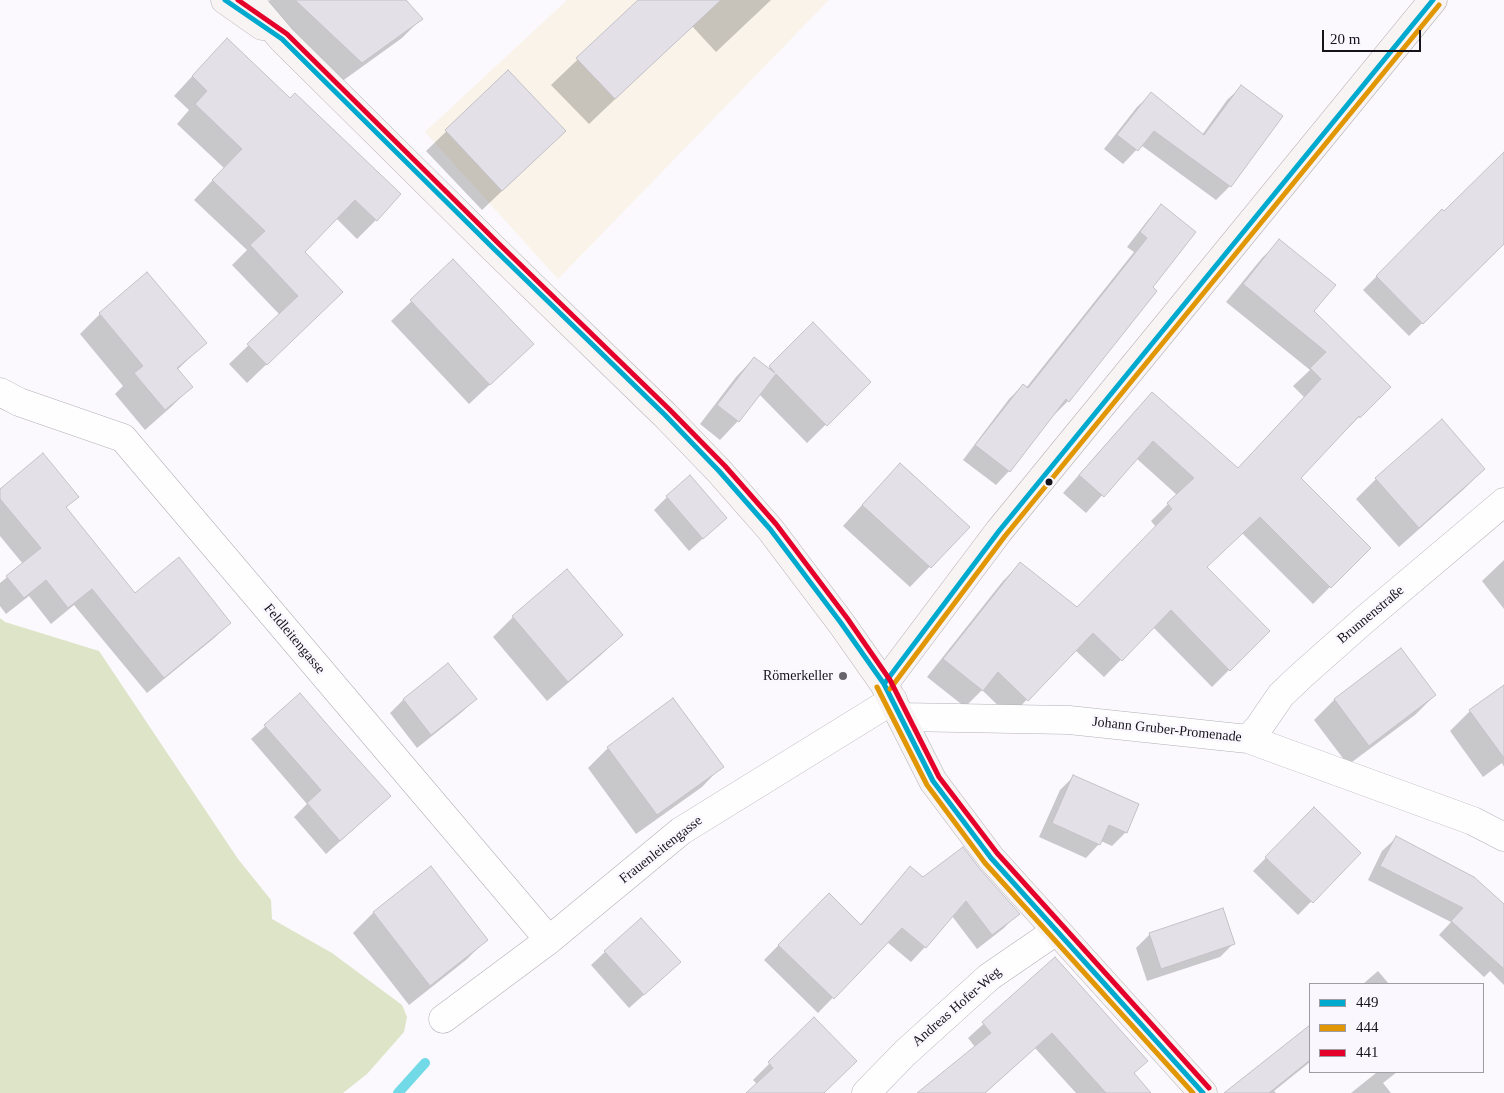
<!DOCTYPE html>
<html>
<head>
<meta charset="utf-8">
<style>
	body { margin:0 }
	#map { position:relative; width:1504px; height:1093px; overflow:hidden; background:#fbf9fd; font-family:Georgia,serif }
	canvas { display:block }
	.legend { position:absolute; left:1309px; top:983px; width:175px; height:90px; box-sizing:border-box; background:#faf8fe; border:1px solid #9f9ca4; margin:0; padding:6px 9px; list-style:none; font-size:15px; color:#17131c }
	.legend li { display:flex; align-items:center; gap:10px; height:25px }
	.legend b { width:25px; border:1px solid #9f9ca4 }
	.scale { position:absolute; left:1322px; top:30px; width:99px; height:22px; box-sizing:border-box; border:2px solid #17131c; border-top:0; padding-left:6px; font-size:15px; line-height:18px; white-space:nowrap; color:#17131c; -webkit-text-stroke:4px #faf8fe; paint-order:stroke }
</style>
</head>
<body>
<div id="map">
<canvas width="1504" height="1093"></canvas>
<ul class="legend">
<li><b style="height:6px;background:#00a9ce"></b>449</li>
<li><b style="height:6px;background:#e19703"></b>444</li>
<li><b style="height:6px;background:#e4002b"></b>441</li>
</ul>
<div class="scale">20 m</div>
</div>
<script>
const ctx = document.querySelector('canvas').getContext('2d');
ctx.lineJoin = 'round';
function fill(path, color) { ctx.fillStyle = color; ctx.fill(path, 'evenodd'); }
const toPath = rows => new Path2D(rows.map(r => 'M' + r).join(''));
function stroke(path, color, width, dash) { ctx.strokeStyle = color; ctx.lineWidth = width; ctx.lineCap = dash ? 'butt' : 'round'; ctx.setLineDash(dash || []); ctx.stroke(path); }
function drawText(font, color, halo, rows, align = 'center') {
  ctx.font = font + ' Georgia,serif'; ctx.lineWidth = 5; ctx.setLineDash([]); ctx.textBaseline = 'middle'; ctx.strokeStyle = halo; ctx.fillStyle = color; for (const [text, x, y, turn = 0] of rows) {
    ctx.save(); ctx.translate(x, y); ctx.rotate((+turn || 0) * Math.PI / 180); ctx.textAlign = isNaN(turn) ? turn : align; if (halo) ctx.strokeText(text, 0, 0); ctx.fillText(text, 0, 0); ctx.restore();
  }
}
fill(toPath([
	[567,0,829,0,558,279,425,132]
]), '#f9f3e9');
fill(toPath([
	[0,618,5,622,99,651,238,859,271,900,272,919,332,953,402,1005,407,1017,404,1032,367,1074,343,1093,0,1093]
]), '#dde4c7');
fill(toPath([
	[270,0,404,0,421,19,402,38,341,82,262,8],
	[640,0,771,0,716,52,692,26,589,124,551,85],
	[208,59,376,220,357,239,336,218,303,252,322,311,247,383,229,364,280,315,232,265,247,250,194,200,224,168,177,124,189,110,174,96],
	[508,72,544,151,482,210,426,151],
	[1241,87,1281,116,1230,186,1216,200,1141,145,1123,164,1104,149,1137,107,1151,94,1202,135,1227,100],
	[1504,154,1504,243,1409,336,1363,290,1442,211,1444,213],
	[1161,206,1151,287,1068,401,1055,414,1054,414,1009,471,996,485,963,460,1009,399,1023,385,1026,388,1134,252,1127,247,1148,220],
	[1280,241,1312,311,1389,387,1342,434,1341,433,1299,478,1369,548,1313,604,1242,533,1205,568,1268,631,1212,687,1153,627,1104,677,1075,650,1010,717,982,690,965,707,927,677,1003,581,1020,564,1077,609,1156,527,1151,521,1177,495,1136,458,1086,513,1063,493,1135,411,1237,469,1304,397,1293,386,1310,370,1226,302,1262,258],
	[453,261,512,364,469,404,391,321],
	[100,314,205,343,177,370,191,387,171,407,145,430,115,394,123,386,80,334],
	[813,324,869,382,807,443,759,394,738,421,720,440,700,424,736,377,754,358,768,369],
	[1484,469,1464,489,1399,547,1356,499,1376,479],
	[880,485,968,527,910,587,843,526],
	[0,491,77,497,65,508,135,595,230,623,213,639,147,693,74,605,51,624,29,596,6,614,0,606,0,583,23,564,0,536],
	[667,497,726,518,689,551,654,510],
	[1504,560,1504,609,1482,581],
	[513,617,621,635,601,655,547,701,493,637],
	[1401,650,1435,695,1415,715,1348,765,1314,720,1334,700],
	[448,664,475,699,462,712,417,748,390,713,403,700],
	[1504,686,1504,767,1502,763,1483,777,1450,731,1470,711],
	[300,695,376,809,326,854,294,817,307,804,251,739],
	[608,748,722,766,702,787,636,834,588,768],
	[1074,776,1126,832,1112,846,1101,841,1099,844,1086,858,1039,837,1060,790],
	[1301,822,1359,853,1298,915,1253,871],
	[1396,838,1504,906,1504,985,1490,971,1484,977,1439,935,1451,922,1368,880,1382,851],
	[431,868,486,940,466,960,409,1005,353,933,373,913],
	[910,868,923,879,978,869,1018,913,1004,928,977,949,952,916,925,947,911,962,887,942,818,1013,764,960,814,909,860,925,896,883],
	[1150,934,1234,943,1220,957,1147,981,1136,948],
	[605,952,665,976,629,1008,591,965],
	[1055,959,1133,1074,1149,1093,1076,1093,1035,1048,985,1093,919,1093,975,1047,968,1038],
	[1378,971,1389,984,1363,984],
	[814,1019,822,1093,747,1093,757,1084,753,1080],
	[1310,1027,1310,1062,1274,1091,1276,1093,1228,1093],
	[1375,1072,1397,1072,1383,1083,1391,1093,1351,1093,1376,1073]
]), '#0003');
stroke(toPath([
	[398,1093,425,1063]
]), '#72dae6', 10);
const building = toPath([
	[295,0,406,0,423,19,362,63,295,0],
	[638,0,721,0,615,99,576,58,638,0],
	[227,38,290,98,295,93,401,194,377,221,355,200,305,252,343,292,267,365,247,344,298,296,250,245,265,231,212,180,242,149,195,104,207,91,192,76,227,38],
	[508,70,566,131,502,191,445,130,508,70],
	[1241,85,1283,116,1231,187,1154,131,1138,151,1117,135,1151,92,1204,135,1241,85],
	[1504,152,1504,244,1423,324,1376,276,1442,209,1444,211,1504,152],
	[1161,204,1196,232,1153,287,1157,291,1069,402,1066,399,1010,472,975,445,1023,384,1028,388,1147,238,1140,232,1161,204],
	[1279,239,1336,285,1314,311,1391,387,1360,418,1359,416,1301,478,1371,548,1331,588,1260,517,1207,567,1270,631,1230,671,1171,610,1122,661,1093,633,1028,701,998,672,983,691,943,659,1020,562,1077,607,1172,509,1167,503,1194,478,1153,441,1104,497,1079,475,1152,392,1238,468,1321,379,1310,368,1326,352,1243,284,1279,239],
	[453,259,534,344,490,385,410,300,453,259],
	[147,272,207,343,177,368,193,387,165,410,134,373,143,366,99,313,147,272],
	[813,322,871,382,827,426,776,374,739,422,717,405,754,357,775,373,769,366,813,322],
	[1442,419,1485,469,1419,528,1375,478,1442,419],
	[43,453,79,497,66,507,135,593,179,557,231,623,164,678,92,589,68,608,46,580,24,598,6,576,41,548,0,499,0,489,43,453],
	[900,463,970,527,931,568,862,505,900,463],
	[690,475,727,518,703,539,666,496,690,475],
	[567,569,623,635,568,682,512,616,567,569],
	[1401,648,1436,695,1369,746,1334,699,1401,648],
	[448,663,477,699,431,735,403,699,448,663],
	[1504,685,1504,758,1469,710,1504,685],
	[300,693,338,737,391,796,340,841,307,803,321,790,264,725,300,693],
	[673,698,724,767,657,815,607,747,673,698],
	[1073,775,1139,804,1127,833,1109,825,1100,845,1052,823,1073,775],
	[1314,807,1361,853,1313,903,1265,857,1314,807],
	[1396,836,1474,877,1504,904,1504,969,1451,921,1463,908,1380,866,1396,836],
	[963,847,979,868,1020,914,992,935,966,901,926,948,902,928,834,999,778,945,829,893,861,925,910,866,923,877,963,847],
	[431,866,488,940,430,986,373,912,431,866],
	[1223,908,1235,944,1161,969,1149,933,1223,908],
	[641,918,681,962,644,995,604,951,641,918],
	[1055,957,1148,1061,1134,1073,1151,1093,1106,1093,1052,1033,985,1093,917,1093,991,1033,982,1022,1055,957],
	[814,1017,857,1061,824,1093,746,1093,773,1068,768,1062,814,1017],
	[1310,1025,1310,1060,1269,1093,1224,1093,1310,1025]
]);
fill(building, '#e3e0e8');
stroke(building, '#c4c1c8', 1);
const minor = toPath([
	[0,392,19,402,123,438,549,940],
	[901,717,1069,720,1248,739,1473,821,1504,837],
	[1248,739,1259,727,1281,695,1301,676,1363,621,1504,502],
	[443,1019,549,940,681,831,893,700],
	[866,1093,905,1053,989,977,1056,931]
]);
const secondary = toPath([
	[225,0,262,26],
	[249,0,282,39,492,247,665,415,719,471,770,529,841,623,884,684,933,781,991,858,1203,1093],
	[884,684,999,531,1433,0]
]);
stroke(minor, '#b2b0b6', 29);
stroke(secondary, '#b2b0b6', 29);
stroke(minor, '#fefeff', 28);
stroke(secondary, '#f7f4f3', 28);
stroke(toPath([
	[225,0,282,39,492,247,665,415,719,471,770,529,841,623,884,684,933,781,991,858,1203,1093],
	[884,684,999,531,1433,0]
]), '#00a9ce', 5);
stroke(toPath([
	[877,687,927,785,985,863,1193,1093],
	[890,689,1005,536,1439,5]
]), '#e19703', 5);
stroke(toPath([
	[238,0,287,34,497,242,670,410,725,466,776,524,847,618,890,680,939,777,997,853,1209,1088]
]), '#e4002b', 5);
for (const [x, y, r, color] of [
	[1049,482,4.5,"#17131c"],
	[843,676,5,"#67646b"]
]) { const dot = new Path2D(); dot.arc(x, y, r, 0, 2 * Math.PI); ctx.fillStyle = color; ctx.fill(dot); stroke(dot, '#faf8fe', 2); }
drawText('14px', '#17131c', '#faf8fe', [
	["Brunnenstraße",1371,615,-40],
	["Feldleitengasse",294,639,50],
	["Johann Gruber-Promenade",1167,730,6],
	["Frauenleitengasse",661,850,-38],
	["Andreas Hofer-Weg",957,1007,-41]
]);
drawText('14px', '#17131c', '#faf8fe', [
	["Römerkeller",833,676]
], 'right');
</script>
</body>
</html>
